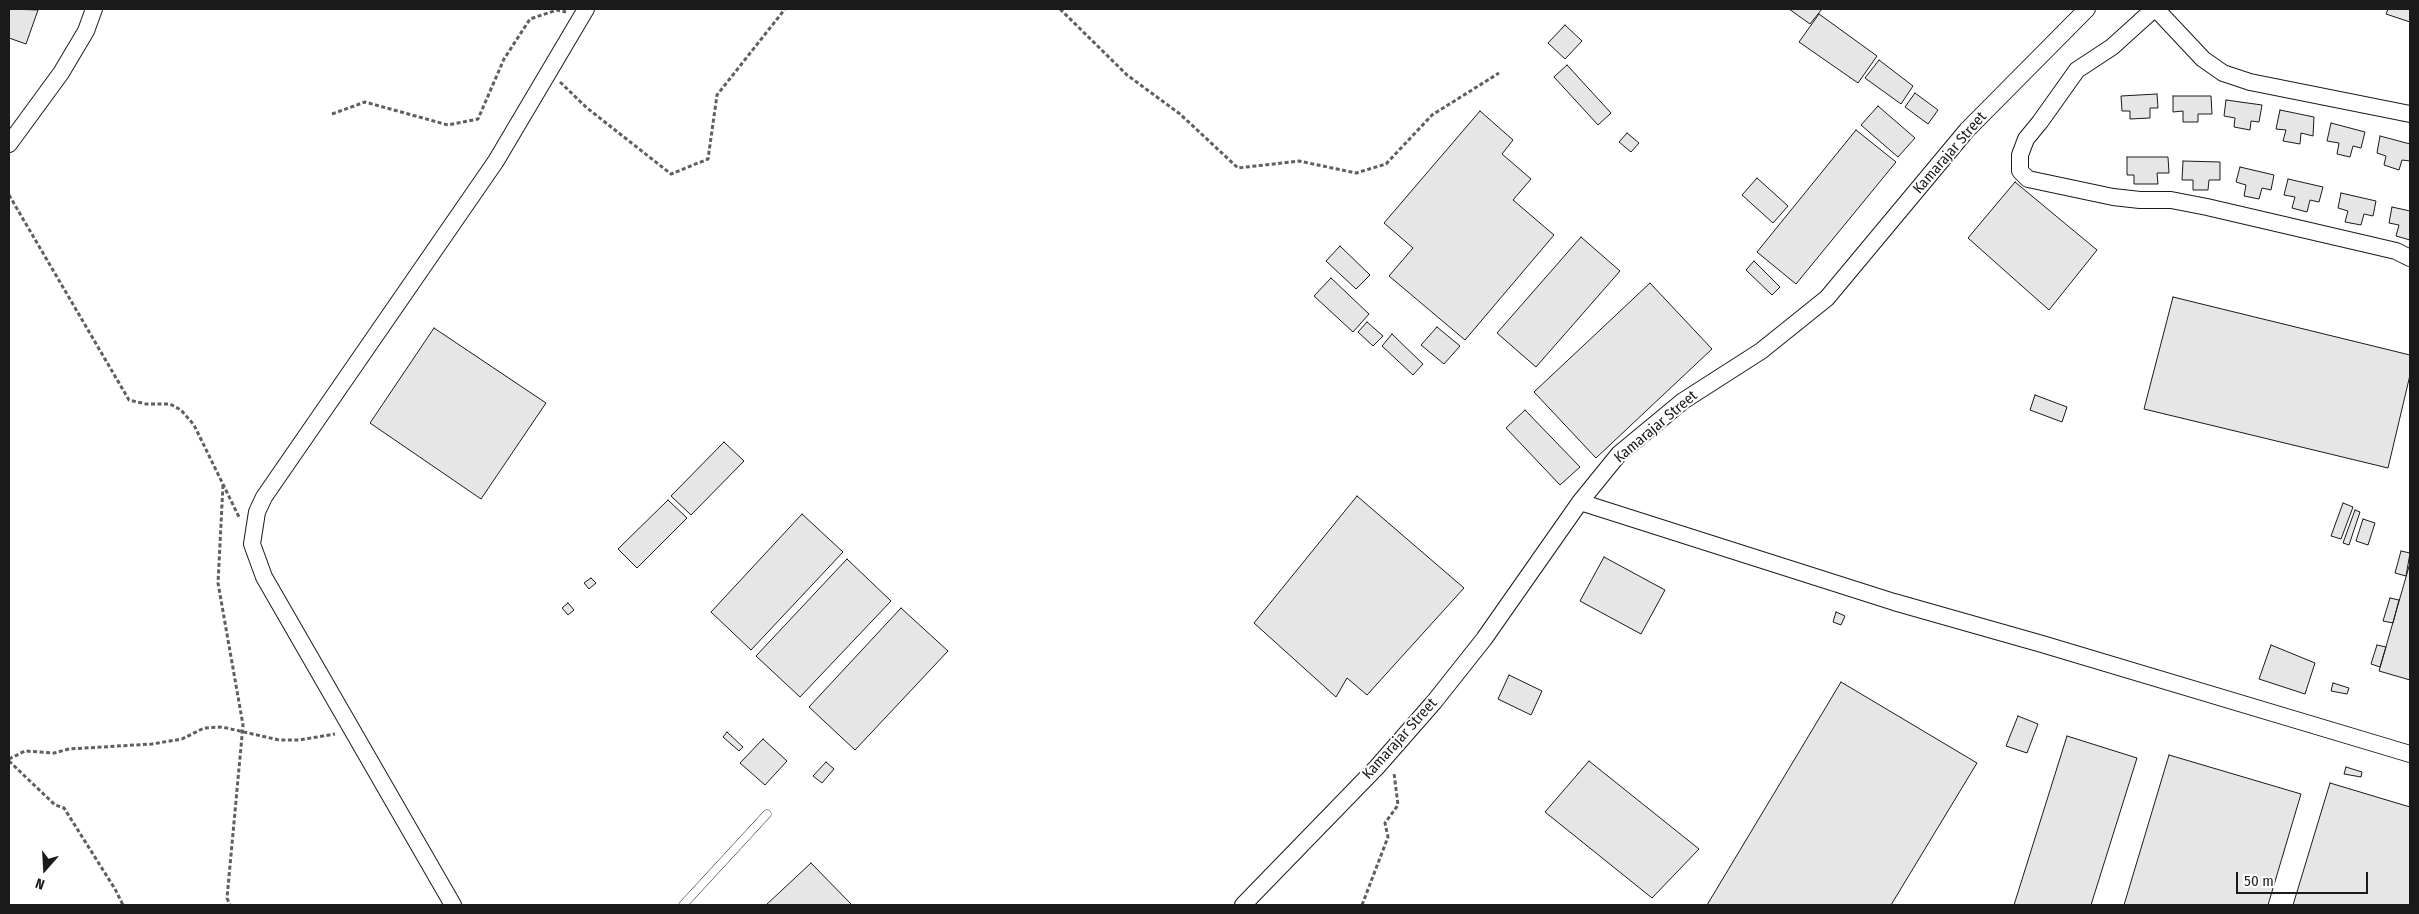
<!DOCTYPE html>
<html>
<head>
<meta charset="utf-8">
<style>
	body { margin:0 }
	#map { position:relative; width:2419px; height:914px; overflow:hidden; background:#fff; font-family:"Fira Sans Condensed",sans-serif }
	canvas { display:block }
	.frame { position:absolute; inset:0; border:10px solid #1a1a1a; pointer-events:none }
	.north { position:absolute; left:20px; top:844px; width:50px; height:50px; -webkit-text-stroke:4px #fff; paint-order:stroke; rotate:199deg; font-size:14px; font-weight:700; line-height:20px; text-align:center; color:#1a1a1a }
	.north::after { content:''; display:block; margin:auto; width:18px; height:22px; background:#1a1a1a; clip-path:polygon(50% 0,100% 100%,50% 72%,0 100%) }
	.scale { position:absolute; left:2236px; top:872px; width:132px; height:22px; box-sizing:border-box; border:2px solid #1a1a1a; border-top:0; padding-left:6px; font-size:15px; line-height:18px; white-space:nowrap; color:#1a1a1a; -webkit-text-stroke:4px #fff; paint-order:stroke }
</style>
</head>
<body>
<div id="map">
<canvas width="2419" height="914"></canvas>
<div class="frame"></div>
<div class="north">N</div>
<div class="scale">50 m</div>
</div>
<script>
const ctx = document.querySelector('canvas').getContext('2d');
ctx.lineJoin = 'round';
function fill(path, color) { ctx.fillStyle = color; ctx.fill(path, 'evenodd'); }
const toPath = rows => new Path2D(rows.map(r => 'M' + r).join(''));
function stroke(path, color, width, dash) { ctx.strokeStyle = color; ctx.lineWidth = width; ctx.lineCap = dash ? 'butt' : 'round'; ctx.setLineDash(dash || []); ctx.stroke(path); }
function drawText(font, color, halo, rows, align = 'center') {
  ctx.font = font + ' "Fira Sans Condensed",sans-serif'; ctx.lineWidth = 4; ctx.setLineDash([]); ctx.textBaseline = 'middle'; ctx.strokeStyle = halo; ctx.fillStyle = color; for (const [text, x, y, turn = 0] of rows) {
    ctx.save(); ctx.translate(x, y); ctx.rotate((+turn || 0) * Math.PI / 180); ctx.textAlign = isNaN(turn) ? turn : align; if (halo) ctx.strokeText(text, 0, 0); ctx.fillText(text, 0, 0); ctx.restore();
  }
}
const building = toPath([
	[9,9,38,10,26,44,9,38,9,9],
	[1789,9,1822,9,1810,24,1789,9],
	[2388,9,2410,9,2410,22,2386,14,2388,9],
	[1819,14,1877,56,1858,83,1799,42,1819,14],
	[1565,25,1582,41,1565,59,1548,43,1565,25],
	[1879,60,1913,86,1901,104,1865,78,1879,60],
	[1567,65,1611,113,1598,125,1554,77,1567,65],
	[1915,93,1938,110,1928,124,1905,107,1915,93],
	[2157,94,2158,108,2150,108,2150,118,2130,119,2130,111,2122,111,2121,96,2157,94],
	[2173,96,2211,96,2212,114,2198,114,2198,122,2183,122,2183,111,2173,112,2173,96],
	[2226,100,2262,105,2259,122,2251,121,2250,130,2234,127,2235,118,2224,116,2226,100],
	[1878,106,1915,138,1898,157,1861,125,1878,106],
	[2280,110,2314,117,2313,136,2301,133,2300,144,2283,141,2286,130,2276,129,2280,110],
	[1480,111,1513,140,1502,154,1531,179,1513,200,1554,235,1465,340,1389,276,1413,248,1384,223,1480,111],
	[2331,123,2365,132,2361,148,2353,146,2350,157,2337,154,2339,143,2327,141,2331,123],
	[1856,130,1896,162,1796,284,1757,252,1856,130],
	[1627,133,1639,143,1631,152,1619,142,1627,133],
	[2380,136,2410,144,2410,161,2402,160,2399,170,2384,165,2386,156,2377,153,2380,136],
	[2127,157,2168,157,2169,173,2157,173,2158,184,2134,184,2134,175,2127,175,2127,157],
	[2183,161,2220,162,2220,180,2209,180,2208,190,2193,190,2193,180,2182,180,2183,161],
	[2240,167,2274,175,2271,190,2262,188,2259,199,2244,196,2246,185,2236,182,2240,167],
	[1757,178,1788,206,1773,223,1742,195,1757,178],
	[2288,179,2323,187,2319,202,2310,200,2307,212,2292,208,2295,197,2284,195,2288,179],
	[2015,182,2097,250,2049,310,1968,238,2015,182],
	[2341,193,2376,201,2373,216,2364,214,2361,225,2345,222,2348,211,2338,208,2341,193],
	[2392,207,2410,211,2410,240,2396,236,2399,225,2389,223,2392,207],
	[1581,237,1620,271,1536,367,1497,333,1581,237],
	[1340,246,1370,275,1356,289,1326,261,1340,246],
	[1754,261,1780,287,1772,295,1746,270,1754,261],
	[1331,278,1369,314,1353,332,1314,296,1331,278],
	[1650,283,1712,349,1596,458,1534,392,1650,283],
	[2173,297,2410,355,2410,375,2388,468,2144,409,2173,297],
	[1367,322,1383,336,1373,346,1358,332,1367,322],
	[1437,327,1460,346,1444,364,1421,345,1437,327],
	[434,328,546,403,481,499,370,423,434,328],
	[1392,334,1423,364,1413,375,1382,346,1392,334],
	[2035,395,2067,407,2062,422,2030,410,2035,395],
	[1525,410,1580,467,1560,485,1506,428,1525,410],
	[724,442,744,461,691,515,671,496,724,442],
	[1357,496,1464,588,1367,695,1347,678,1336,697,1254,623,1357,496],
	[668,500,687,518,637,568,618,549,668,500],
	[2343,503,2353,507,2341,539,2331,536,2343,503],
	[2355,510,2360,512,2349,545,2343,543,2355,510],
	[802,514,843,552,751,650,711,612,802,514],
	[2363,519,2375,523,2368,545,2356,541,2363,519],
	[2401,551,2410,553,2406,576,2395,573,2401,551],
	[1604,557,1665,590,1641,634,1580,601,1604,557],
	[847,559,891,601,800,697,756,656,847,559],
	[2410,563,2410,680,2379,671,2410,563],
	[591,578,596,583,589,589,584,583,591,578],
	[2390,598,2399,600,2393,623,2383,621,2390,598],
	[568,603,574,610,568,615,562,608,568,603],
	[901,608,948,651,855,750,809,707,901,608],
	[1836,612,1845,616,1841,625,1833,622,1836,612],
	[2271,645,2315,663,2305,694,2259,679,2271,645],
	[2377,645,2386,647,2380,667,2371,664,2377,645],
	[1509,675,1542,691,1531,715,1498,699,1509,675],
	[1841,682,1977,763,1891,905,1707,905,1841,682],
	[2333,683,2349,688,2347,694,2331,691,2333,683],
	[2018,716,2038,724,2027,753,2006,746,2018,716],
	[727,732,743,747,739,751,723,737,727,732],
	[2067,736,2137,758,2091,905,2014,905,2067,736],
	[763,739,787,761,765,785,740,763,763,739],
	[2169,755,2301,794,2268,905,2124,905,2169,755],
	[1589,761,1699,849,1652,898,1545,812,1589,761],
	[826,762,834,769,822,783,813,776,826,762],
	[2346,767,2362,772,2361,777,2344,774,2346,767],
	[2330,783,2410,807,2410,905,2293,905,2330,783],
	[811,863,852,905,766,905,811,863]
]);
fill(building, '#e6e6e6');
stroke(building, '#1a1a1a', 1);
const service = toPath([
	[683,905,767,814]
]);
const minor = toPath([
	[2154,9,2112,47,2077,70,2040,122,2026,139,2020,155,2020,171,2028,179,2113,197,2140,200,2171,200,2207,207,2396,251,2410,258],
	[2156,9,2203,59,2223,73,2250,82,2410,114],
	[9,144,61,73,86,31,94,9],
	[1580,502,1894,602,2042,644,2410,754],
	[453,905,264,577,252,544,257,512,264,497,496,161,586,9],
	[1243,905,1377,767,1434,702,1484,639,1580,502,1619,454,1683,401,1761,351,1827,298,1967,130,2087,9]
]);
stroke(service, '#1a1a1a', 9);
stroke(minor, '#1a1a1a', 18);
stroke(toPath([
	[1060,9,1127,75,1180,114,1238,168,1299,161,1356,173,1386,164,1432,115,1499,73],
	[560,82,587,108,671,174,708,159,717,95,785,9],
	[332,114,365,102,448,125,478,119,504,59,530,19,557,10,566,12],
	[9,195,129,400,146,404,170,404,181,410,194,425,239,517],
	[223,485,218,583,243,725,227,898,230,905],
	[9,759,25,751,54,753,69,749,152,744,182,739,204,728,222,727,279,740,299,740,335,734],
	[9,761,55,805,64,808,115,889,123,905],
	[1362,905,1388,837,1385,823,1398,805,1394,773]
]), '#5f5f5f', 3, [4, 2.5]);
stroke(service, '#fff', 8);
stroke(minor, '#fff', 16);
drawText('15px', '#1a1a1a', '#fff', [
	["Kamarajar Street",1950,153,-49],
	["Kamarajar Street",1656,427,-40],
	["Kamarajar Street",1400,739,-48]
]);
</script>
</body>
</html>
